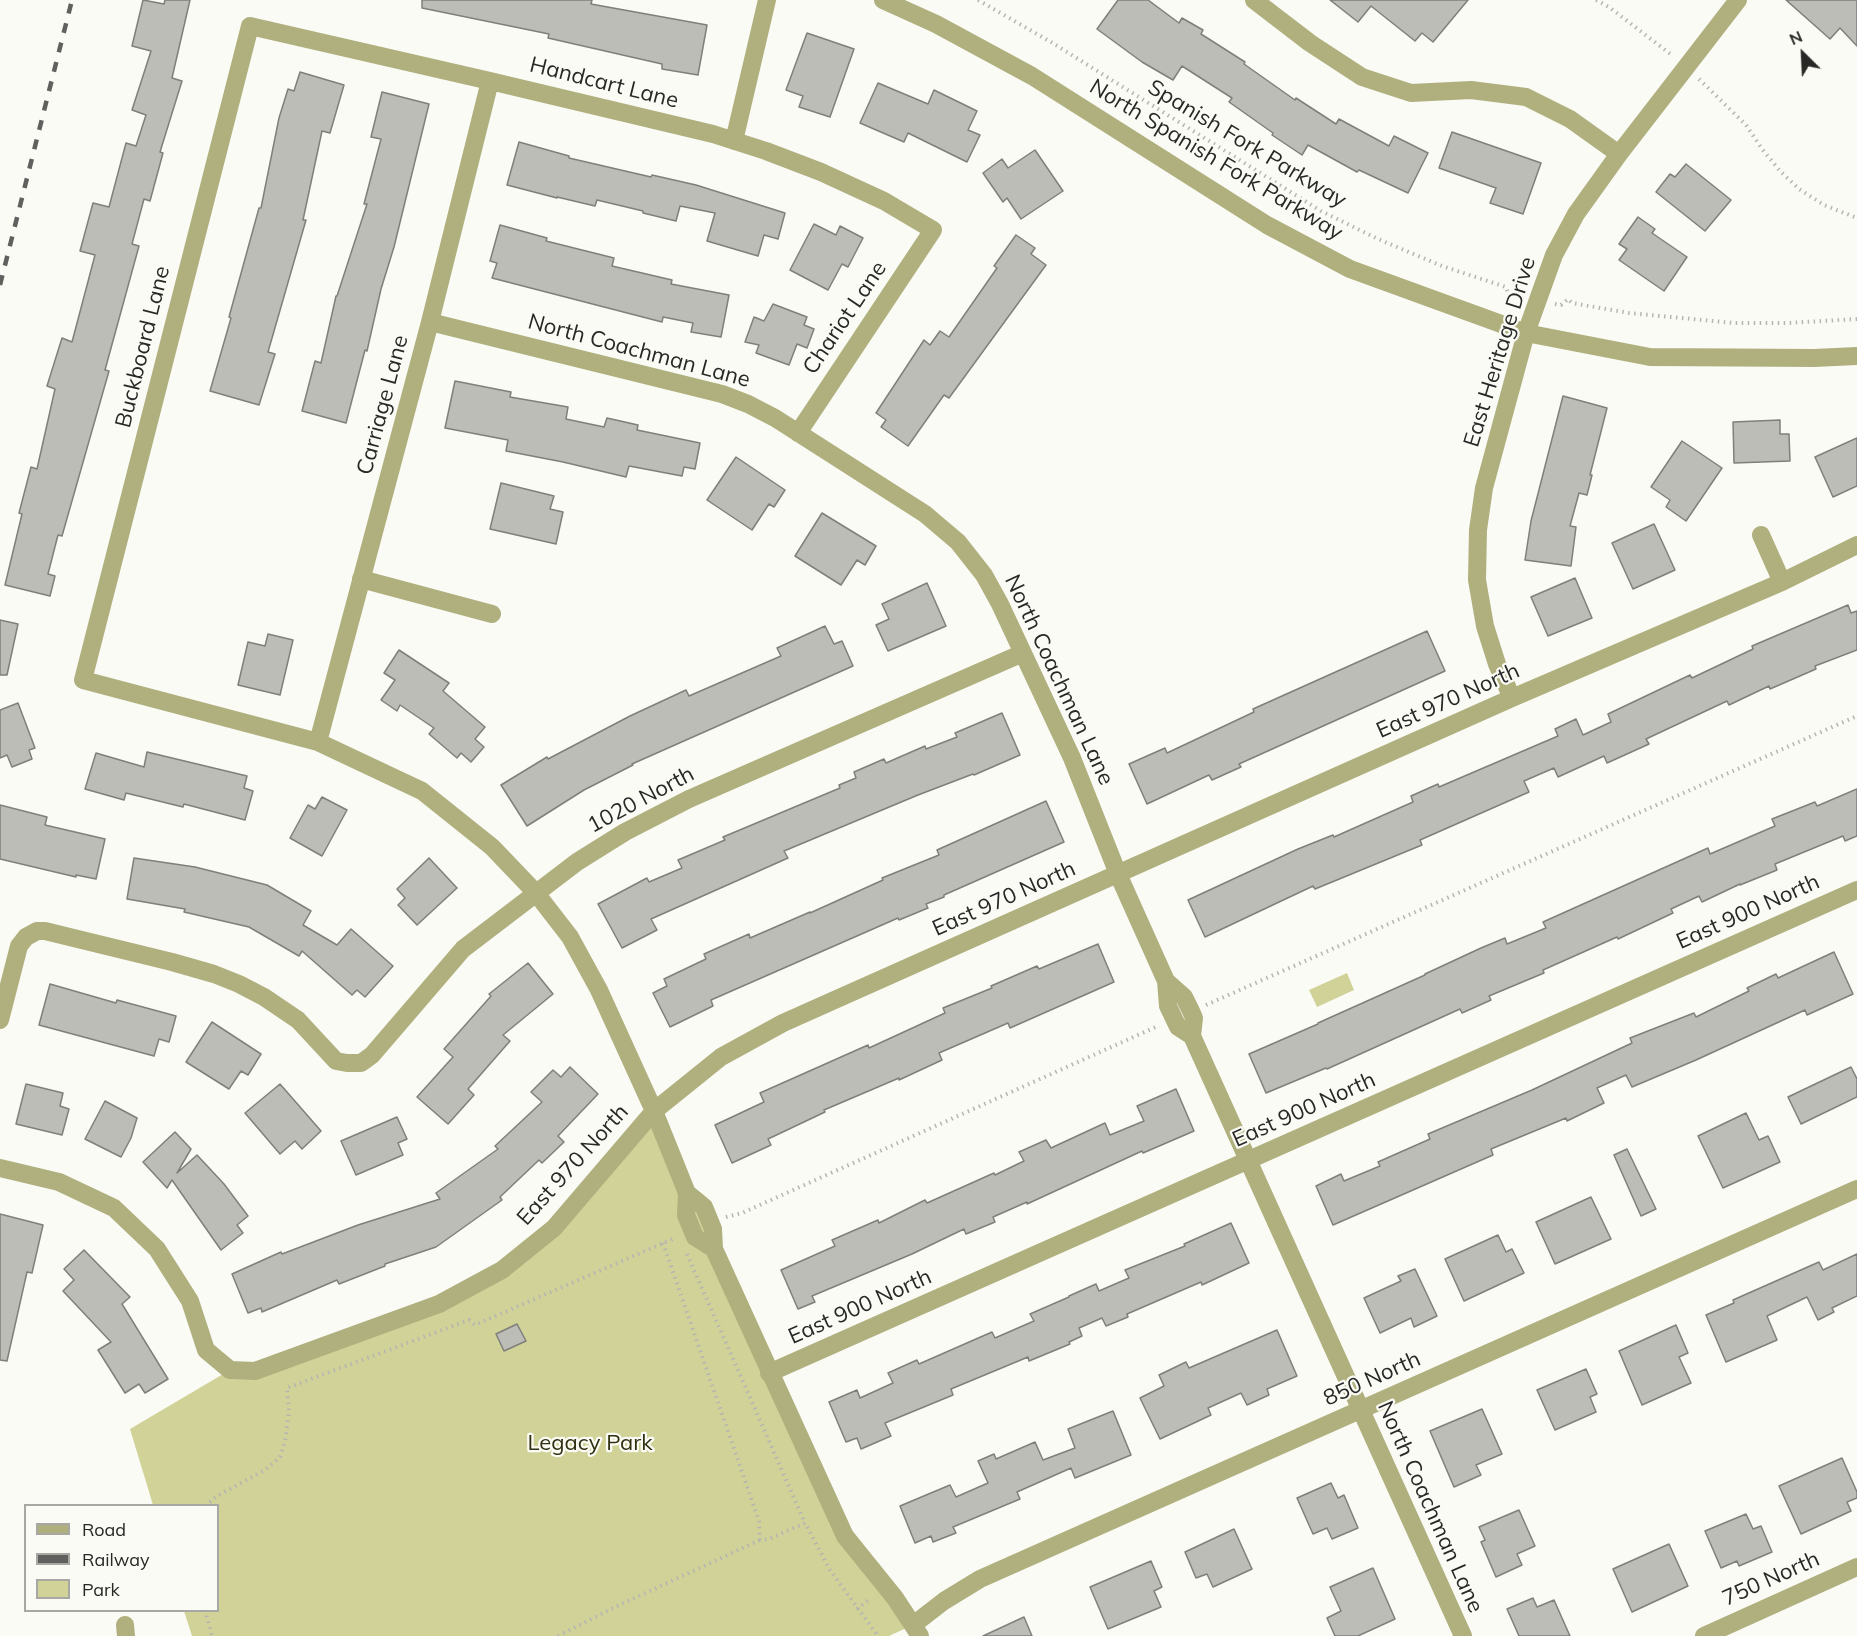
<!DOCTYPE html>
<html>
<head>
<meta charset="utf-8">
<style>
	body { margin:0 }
	#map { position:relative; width:1857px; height:1636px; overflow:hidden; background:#fbfbf6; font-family:Mulish,sans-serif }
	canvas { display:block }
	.legend { position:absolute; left:24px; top:1504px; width:195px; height:108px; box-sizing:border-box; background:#fbfbf6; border:2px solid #a7a7a3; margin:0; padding:8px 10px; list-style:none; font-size:18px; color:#282827 }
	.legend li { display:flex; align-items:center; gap:12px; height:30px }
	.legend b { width:30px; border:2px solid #a7a7a3 }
	.north { position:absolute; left:1773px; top:24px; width:60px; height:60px; -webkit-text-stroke:4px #fbfbf6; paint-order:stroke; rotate:336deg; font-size:16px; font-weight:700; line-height:24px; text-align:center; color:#282827 }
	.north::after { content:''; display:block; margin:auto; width:21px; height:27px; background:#282827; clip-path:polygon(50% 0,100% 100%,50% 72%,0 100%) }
</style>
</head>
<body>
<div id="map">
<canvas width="1857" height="1636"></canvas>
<ul class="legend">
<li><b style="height:8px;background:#b0b07f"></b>Road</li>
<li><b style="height:8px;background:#60605e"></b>Railway</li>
<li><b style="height:16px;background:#d1d298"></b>Park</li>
</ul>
<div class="north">N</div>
</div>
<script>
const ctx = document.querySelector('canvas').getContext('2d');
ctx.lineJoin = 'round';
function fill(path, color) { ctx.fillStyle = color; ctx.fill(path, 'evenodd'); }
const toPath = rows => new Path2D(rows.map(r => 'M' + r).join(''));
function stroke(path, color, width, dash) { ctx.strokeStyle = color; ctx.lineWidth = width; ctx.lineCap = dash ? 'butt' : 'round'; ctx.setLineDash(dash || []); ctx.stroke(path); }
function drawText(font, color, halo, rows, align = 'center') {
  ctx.font = font + ' Mulish,sans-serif'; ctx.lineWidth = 4.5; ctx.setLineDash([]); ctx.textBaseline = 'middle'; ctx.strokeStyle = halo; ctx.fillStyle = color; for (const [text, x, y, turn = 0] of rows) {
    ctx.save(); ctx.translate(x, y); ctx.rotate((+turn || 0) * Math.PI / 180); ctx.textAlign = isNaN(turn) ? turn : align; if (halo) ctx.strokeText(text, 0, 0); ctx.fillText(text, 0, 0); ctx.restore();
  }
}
fill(toPath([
	[1347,973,1354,990,1317,1007,1309,990],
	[654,1111,845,1536,913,1625,889,1636,192,1636,184,1611,218,1610,218,1506,153,1505,130,1429,230,1370,255,1371,502,1270]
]), '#d1d298');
const building = toPath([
	[143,0,164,4,165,0,190,0,172,78,182,81,160,152,163,153,150,201,144,199,132,244,139,246,105,370,109,371,62,536,58,535,48,574,55,576,50,596,5,585,22,514,19,513,31,467,37,469,55,389,47,386,62,338,72,342,95,255,80,251,93,203,109,207,126,143,136,146,146,115,132,110,151,51,132,46,143,0],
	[422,0,592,0,591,4,707,25,698,75,662,69,662,64,548,38,549,34,422,8,422,0],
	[1118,0,1148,0,1179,23,1182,18,1203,30,1201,34,1245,62,1244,64,1295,100,1296,98,1336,124,1339,119,1389,146,1394,136,1428,153,1408,193,1359,170,1357,172,1308,145,1302,155,1272,135,1273,133,1229,102,1232,98,1182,66,1173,80,1142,62,1097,29,1118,0],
	[1330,0,1468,0,1433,42,1422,33,1415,41,1371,6,1358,22,1330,0],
	[1786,0,1857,0,1857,46,1840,28,1830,39,1786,0],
	[807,33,854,49,830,117,799,107,803,96,786,90,807,33],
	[300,72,344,85,330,133,322,131,303,220,306,220,268,352,275,354,259,405,210,391,231,318,229,317,259,208,261,208,279,118,288,89,294,91,300,72],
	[878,83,928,104,934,90,977,111,968,130,980,135,967,162,908,133,904,142,860,123,878,83],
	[382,92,429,104,394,247,381,289,367,351,365,350,346,423,302,411,315,361,321,363,336,296,337,296,367,204,364,204,381,139,371,137,382,92],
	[1452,132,1541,163,1523,214,1490,203,1496,188,1439,168,1452,132],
	[519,142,569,156,569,158,651,177,652,175,696,185,785,213,778,239,764,235,758,256,707,241,715,213,680,206,676,221,643,213,643,211,597,200,595,206,557,197,557,198,507,185,519,142],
	[1035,150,1063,191,1021,219,1007,198,1003,202,983,173,1002,159,1008,168,1035,150],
	[1686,164,1731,200,1705,231,1656,192,1670,174,1675,177,1686,164],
	[1638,217,1655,229,1652,233,1687,257,1664,291,1619,260,1627,249,1619,244,1638,217],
	[814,224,836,235,840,226,863,238,848,267,842,264,828,290,790,270,814,224],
	[500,225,547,238,546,241,614,258,612,266,672,280,671,284,729,295,721,337,691,332,693,323,663,317,662,322,492,278,497,263,490,261,500,225],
	[1016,235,1035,248,1031,254,1046,265,949,398,944,395,908,446,881,427,886,420,876,413,924,340,930,345,940,331,949,337,997,268,994,266,1016,235],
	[773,304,807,317,804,325,814,329,807,348,797,344,789,365,756,353,759,345,745,342,754,317,764,321,773,304],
	[455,381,511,392,510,397,568,407,566,419,604,427,607,418,638,425,637,430,700,443,695,469,684,467,682,476,629,466,626,477,563,462,506,451,508,440,445,428,455,381],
	[1563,396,1607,408,1590,475,1592,475,1587,495,1579,493,1570,526,1576,527,1571,566,1525,560,1531,521,1563,396],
	[1780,420,1780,434,1789,434,1790,461,1734,463,1733,422,1780,420],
	[1857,438,1857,486,1833,497,1815,457,1857,438],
	[1682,441,1722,468,1686,521,1666,507,1670,500,1651,487,1682,441],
	[736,457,785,490,774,507,769,504,752,530,707,500,736,457],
	[501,483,554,496,550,509,563,512,556,544,490,529,501,483],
	[822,513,876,546,865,565,857,560,841,585,795,556,822,513],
	[1654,524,1675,570,1633,589,1612,543,1654,524],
	[1575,578,1592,618,1548,636,1531,597,1575,578],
	[927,583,946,626,888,651,876,625,889,619,882,604,927,583],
	[1848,605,1851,613,1857,611,1857,650,1815,666,1816,669,1770,689,1769,686,1729,705,1727,701,1646,739,1649,744,1607,763,1604,756,1558,777,1554,768,1524,781,1529,792,1420,840,1422,845,1315,889,1313,886,1205,937,1188,900,1298,849,1333,835,1334,837,1413,802,1411,796,1438,784,1439,787,1558,736,1555,729,1576,719,1583,735,1611,722,1608,714,1690,675,1692,678,1753,649,1752,646,1848,605],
	[0,620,18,624,7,675,0,675,0,620],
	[825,626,834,644,842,641,853,666,632,764,633,765,584,790,527,826,501,785,547,757,548,759,630,716,686,690,689,696,781,656,777,648,825,626],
	[1427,631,1445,671,1239,764,1241,767,1212,780,1209,775,1147,804,1129,764,1165,748,1167,753,1254,712,1253,709,1427,631],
	[268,634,293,640,280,695,238,685,248,642,265,646,268,634],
	[399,650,449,683,443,691,485,727,475,739,484,747,471,762,461,753,457,758,429,734,434,728,400,705,397,711,381,700,395,680,384,673,399,650],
	[18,703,35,748,29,750,32,759,12,767,7,755,0,758,0,710,18,703],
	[1002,713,1020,755,974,775,973,774,918,795,784,851,788,858,651,919,657,930,622,948,598,904,647,878,649,882,682,868,678,860,725,840,723,837,840,788,839,785,856,778,854,772,884,759,886,763,925,746,926,749,957,737,955,733,1002,713],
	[147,752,247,776,244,788,253,791,245,820,184,804,183,807,126,793,124,800,85,789,96,753,144,767,147,752],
	[1857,789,1857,836,1845,841,1843,836,1775,864,1777,870,1740,885,1740,884,1702,902,1699,896,1671,909,1673,913,1618,939,1617,937,1543,970,1544,973,1489,996,1491,1000,1462,1013,1460,1009,1327,1069,1326,1068,1266,1093,1249,1054,1318,1024,1318,1023,1425,975,1425,974,1481,948,1505,938,1507,944,1546,928,1543,922,1708,848,1710,854,1775,826,1772,819,1815,802,1817,806,1857,789],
	[322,797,347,810,322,856,290,838,308,805,315,809,322,797],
	[1046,801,1064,842,944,895,944,897,926,904,928,908,899,920,898,918,711,1000,713,1006,670,1027,653,993,667,986,664,979,706,959,704,954,749,934,750,938,810,912,810,913,883,880,882,878,939,855,937,850,1046,801],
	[0,805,47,817,45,825,105,839,96,879,76,875,76,877,0,859,0,805],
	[134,858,195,867,267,885,311,911,303,925,337,945,351,929,393,966,365,997,357,990,352,995,302,951,299,956,249,927,184,912,185,909,127,899,134,858],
	[429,858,457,888,417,925,398,905,405,898,397,889,429,858],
	[1098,944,1114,982,1010,1028,1008,1023,939,1053,942,1060,899,1080,899,1078,824,1110,825,1112,768,1139,771,1145,732,1163,715,1125,764,1102,760,1093,868,1045,869,1048,945,1013,943,1008,992,988,991,986,1037,966,1039,969,1098,944],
	[1834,952,1853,994,1807,1015,1805,1010,1696,1060,1632,1087,1626,1075,1597,1088,1604,1103,1567,1121,1566,1118,1491,1149,1493,1155,1333,1225,1316,1186,1341,1174,1344,1181,1380,1166,1378,1162,1430,1139,1428,1134,1532,1090,1632,1043,1630,1038,1694,1013,1696,1017,1749,991,1747,988,1776,974,1778,978,1834,952],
	[528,963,553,994,503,1035,510,1041,468,1089,474,1095,448,1124,417,1097,453,1057,444,1049,491,996,489,994,528,963],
	[50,984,116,1003,117,1000,176,1016,169,1042,159,1039,154,1056,39,1025,50,984],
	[212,1022,261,1054,248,1075,241,1071,229,1089,186,1062,212,1022],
	[570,1067,598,1094,558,1136,564,1142,542,1163,539,1160,500,1197,502,1200,436,1247,385,1264,385,1266,339,1284,337,1280,262,1312,261,1308,248,1313,232,1274,281,1252,282,1254,358,1225,440,1199,436,1193,498,1149,495,1146,542,1102,531,1092,553,1070,561,1077,570,1067],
	[1851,1067,1857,1079,1857,1097,1801,1124,1788,1097,1851,1067],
	[26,1084,63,1093,60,1106,69,1109,62,1135,16,1124,26,1084],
	[280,1084,321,1131,302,1149,295,1141,280,1154,245,1113,280,1084],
	[1176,1089,1194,1131,1143,1153,1142,1151,1027,1204,1027,1202,993,1217,995,1222,966,1234,964,1229,912,1254,812,1296,815,1302,798,1309,781,1270,835,1246,832,1240,878,1220,879,1223,925,1200,927,1203,994,1173,995,1175,1024,1161,1019,1152,1046,1140,1051,1148,1105,1123,1110,1135,1144,1121,1137,1106,1176,1089],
	[105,1101,137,1118,131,1138,121,1157,85,1139,105,1101],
	[1746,1113,1759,1140,1768,1136,1780,1162,1723,1188,1698,1136,1746,1113],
	[397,1117,407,1139,398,1143,403,1155,356,1175,341,1141,397,1117],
	[175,1132,191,1149,177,1173,197,1155,224,1184,248,1216,237,1225,243,1233,221,1250,172,1180,167,1188,143,1162,175,1132],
	[1627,1149,1656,1209,1641,1216,1614,1155,1627,1149],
	[1591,1197,1611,1239,1555,1264,1536,1222,1591,1197],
	[0,1214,43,1225,32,1273,27,1272,7,1361,0,1360,0,1214],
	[1231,1223,1249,1263,1202,1285,1201,1282,1127,1314,1128,1317,1106,1326,1102,1318,1079,1328,1082,1336,1069,1342,1070,1344,1029,1361,1028,1357,951,1389,953,1395,885,1423,891,1436,861,1449,857,1438,846,1442,829,1402,857,1390,860,1398,893,1383,888,1373,917,1360,919,1364,992,1332,995,1338,1034,1321,1030,1314,1069,1297,1069,1296,1096,1284,1099,1291,1129,1278,1125,1270,1185,1246,1184,1244,1231,1223],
	[1498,1235,1506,1252,1512,1249,1524,1273,1464,1301,1445,1259,1498,1235],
	[84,1250,130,1297,122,1304,168,1379,145,1393,139,1384,125,1393,98,1350,111,1342,63,1291,74,1280,64,1269,84,1250],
	[1857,1254,1857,1296,1832,1308,1834,1312,1818,1320,1807,1297,1767,1316,1777,1340,1726,1362,1706,1315,1734,1303,1733,1300,1819,1262,1823,1270,1857,1254],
	[1415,1269,1437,1316,1414,1327,1411,1318,1380,1333,1364,1298,1401,1281,1398,1276,1415,1269],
	[517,1324,526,1341,504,1351,496,1334,517,1324],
	[1676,1325,1688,1353,1679,1357,1691,1383,1642,1405,1619,1351,1676,1325],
	[1277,1330,1297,1376,1267,1389,1269,1395,1247,1405,1241,1393,1208,1408,1211,1415,1160,1439,1140,1398,1164,1386,1159,1375,1186,1362,1189,1368,1277,1330],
	[1586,1369,1597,1394,1590,1397,1596,1412,1555,1430,1537,1390,1586,1369],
	[1482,1409,1502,1454,1476,1465,1481,1475,1454,1487,1430,1431,1482,1409],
	[1113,1411,1131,1455,1075,1478,1071,1468,1017,1492,1020,1499,953,1527,956,1533,933,1542,931,1536,915,1543,900,1506,950,1485,956,1497,988,1483,978,1461,994,1454,996,1459,1035,1442,1043,1460,1075,1448,1068,1429,1113,1411],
	[1842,1458,1857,1492,1857,1498,1847,1502,1851,1511,1801,1534,1779,1486,1842,1458],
	[1331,1483,1338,1498,1344,1495,1358,1528,1332,1539,1327,1528,1313,1534,1297,1498,1331,1483],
	[1519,1510,1535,1546,1517,1554,1522,1565,1496,1577,1481,1542,1485,1540,1479,1527,1519,1510],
	[1746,1514,1753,1529,1761,1526,1772,1552,1739,1566,1737,1561,1721,1568,1705,1531,1746,1514],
	[1234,1529,1252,1569,1213,1587,1207,1574,1196,1578,1185,1552,1234,1529],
	[1669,1544,1688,1586,1632,1612,1613,1569,1669,1544],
	[1151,1561,1162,1587,1154,1591,1161,1607,1108,1629,1090,1587,1151,1561],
	[1373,1568,1395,1619,1358,1636,1335,1636,1327,1618,1341,1611,1330,1587,1373,1568],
	[1533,1598,1537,1607,1554,1600,1570,1636,1519,1636,1507,1609,1533,1598],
	[1024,1617,1032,1636,983,1636,1024,1617]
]);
fill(building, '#bdbdb8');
stroke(building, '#7f7f7b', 1.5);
stroke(toPath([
	[978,0,1051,42,1321,211,1378,239,1442,266,1506,287,1508,293,1521,296],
	[1596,0,1609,7,1673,56],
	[1699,79,1746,125,1762,149,1780,171,1799,189,1824,205,1857,218],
	[1555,304,1561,305,1568,299,1572,303,1629,313,1734,323,1788,323,1857,319],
	[1206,1005,1857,716],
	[726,1217,742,1213,1158,1026],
	[663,1243,759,1521,760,1540,769,1539,805,1523,830,1570,878,1636],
	[687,1254,805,1523],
	[205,1506,217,1496,265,1470,280,1457,285,1442,289,1411,287,1388,469,1320,475,1325,675,1238],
	[857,1609,871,1598],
	[205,1610,212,1636],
	[558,1636,611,1609,760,1540]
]), '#b5b5b1', 4, [1.5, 4.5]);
stroke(toPath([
	[883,0,936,24,1032,76,1267,225,1350,269,1526,333,1650,357,1814,358,1857,356],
	[1254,0,1310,43,1362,77,1411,93,1471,90,1526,97,1570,119,1619,154],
	[734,141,767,0],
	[430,322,722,394,748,404,775,418,925,514,958,542,984,575,1000,604,1072,758,1118,874,1166,981,1168,1006,1178,1027,1192,1036,1463,1636],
	[1761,535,1782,582],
	[361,579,492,614],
	[1512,698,1497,664,1485,626,1477,580,1478,530,1484,488,1526,333,1554,255,1576,214,1619,154,1738,0],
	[318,742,430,322,490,81],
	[1166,981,1184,997,1191,1011,1194,1018,1192,1036],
	[0,1020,19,946,26,937,37,931,45,931,172,962,214,974,239,984,264,997,298,1020,336,1061,347,1063,361,1063,372,1055,463,949,577,862,625,832,689,799,1023,653],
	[0,1168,59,1182,114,1208,157,1249,190,1301,206,1350,230,1370,255,1371,439,1304,502,1270,554,1228,654,1111,721,1057,783,1023,1512,698,1782,582,1857,545],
	[687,1193,704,1207,713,1229,714,1249,845,1536,895,1598,920,1636],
	[714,1249,695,1237,686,1215,687,1193,654,1111,599,990,570,937,536,893,492,847,422,791,318,742,83,680,250,26,490,81,713,134,766,151,821,172,884,201,933,230,798,433],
	[769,1373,1857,890],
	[125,1625,126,1636],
	[913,1625,944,1601,980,1579,1857,1189],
	[1704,1636,1857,1567]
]), '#b0b07f', 18);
stroke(toPath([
	[0,285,72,0]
]), '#60605e', 4.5, [10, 10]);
drawText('22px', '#282827', '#fbfbf6', [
	["Handcart Lane",604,83,14],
	["Spanish Fork Parkway",1247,144,31],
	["North Spanish Fork Parkway",1216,160,31],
	["Chariot Lane",845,318,-56],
	["Buckboard Lane",143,347,-76],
	["North Coachman Lane",639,351,15],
	["East Heritage Drive",1500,352,-73],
	["Carriage Lane",383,405,-75],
	["North Coachman Lane",1059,680,65],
	["East 970 North",1448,701,-24],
	["1020 North",641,800,-28],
	["East 970 North",1004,899,-24],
	["East 900 North",1748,912,-24],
	["East 900 North",1304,1110,-24],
	["East 970 North",573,1165,-48],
	["East 900 North",860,1307,-24],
	["850 North",1372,1379,-24],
	["North Coachman Lane",1430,1507,66],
	["750 North",1771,1579,-24]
]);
drawText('22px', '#313012', '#fbfbf6', [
	["Legacy Park",590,1443]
]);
</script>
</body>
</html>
